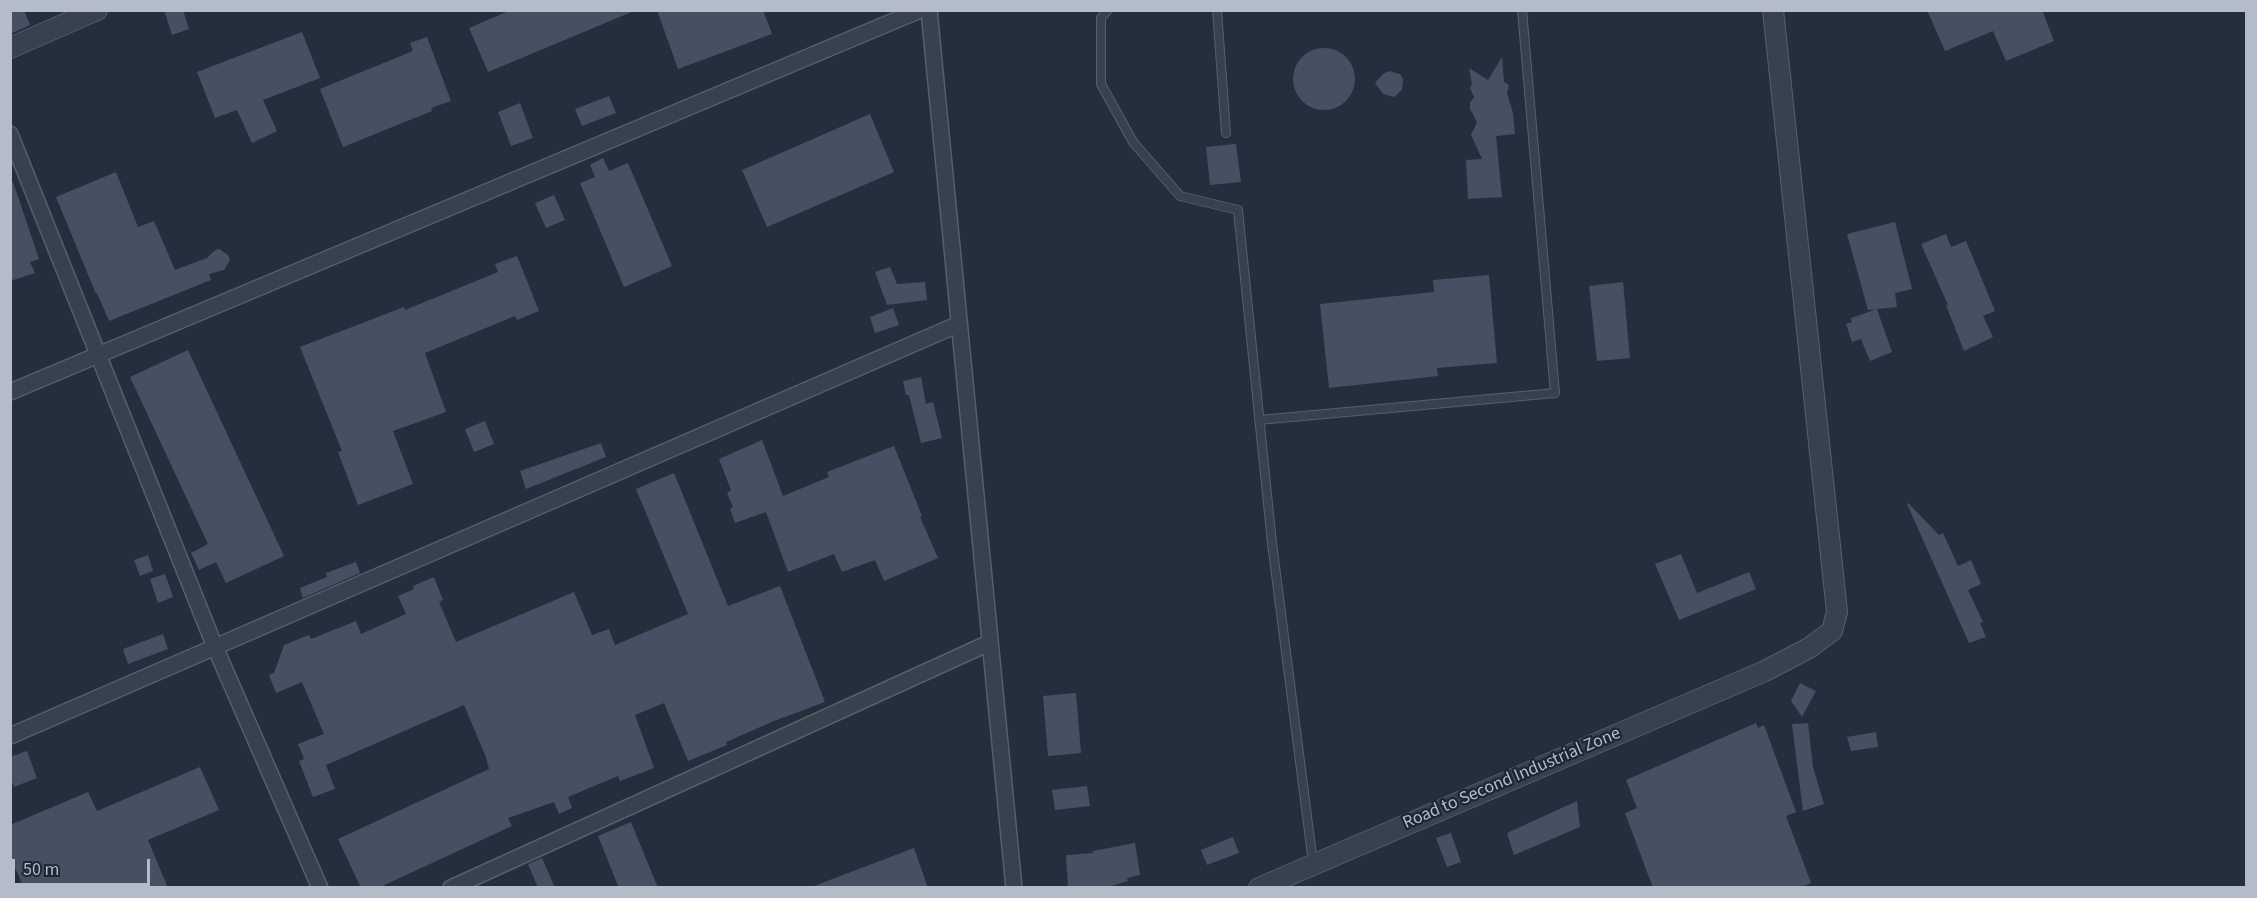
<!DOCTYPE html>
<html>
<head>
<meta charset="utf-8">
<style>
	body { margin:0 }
	#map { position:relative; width:2257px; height:898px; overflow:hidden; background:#242f3e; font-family:"Source Sans 3",sans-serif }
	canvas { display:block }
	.frame { position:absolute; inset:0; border:12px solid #b4bcc9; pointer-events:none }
	.scale { position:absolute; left:12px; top:859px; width:138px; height:27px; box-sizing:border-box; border:3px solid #b4bcc9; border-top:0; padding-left:8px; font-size:18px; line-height:21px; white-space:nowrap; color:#b4bcc9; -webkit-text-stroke:4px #1d2633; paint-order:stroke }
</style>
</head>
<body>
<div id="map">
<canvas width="2257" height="898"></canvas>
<div class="frame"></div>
<div class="scale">50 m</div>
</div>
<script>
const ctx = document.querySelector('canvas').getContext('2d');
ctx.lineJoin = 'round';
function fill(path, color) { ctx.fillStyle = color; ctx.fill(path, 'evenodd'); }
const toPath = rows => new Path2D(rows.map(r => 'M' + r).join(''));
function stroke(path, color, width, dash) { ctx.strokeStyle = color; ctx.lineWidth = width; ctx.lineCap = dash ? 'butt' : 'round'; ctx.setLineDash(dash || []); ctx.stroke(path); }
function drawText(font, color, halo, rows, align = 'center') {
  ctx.font = font + ' "Source Sans 3",sans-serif'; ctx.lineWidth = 4.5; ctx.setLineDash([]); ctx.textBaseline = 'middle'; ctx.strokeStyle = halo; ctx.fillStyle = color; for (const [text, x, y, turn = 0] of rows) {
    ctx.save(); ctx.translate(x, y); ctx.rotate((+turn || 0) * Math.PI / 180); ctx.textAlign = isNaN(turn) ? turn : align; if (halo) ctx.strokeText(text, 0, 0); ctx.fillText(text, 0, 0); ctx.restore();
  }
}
fill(toPath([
	[10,10,24,10,30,25,10,34],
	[164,10,183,10,189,29,172,35],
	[511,10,634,10,634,11,488,72,469,28],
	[657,10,763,10,772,34,678,69],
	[1927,10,2042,10,2054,41,2006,61,1993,31,1945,51],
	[302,32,320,78,263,100,277,131,252,143,237,110,215,118,197,72],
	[427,37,451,101,431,108,432,111,343,147,320,89,413,51,410,43],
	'1293 79a31 31 0 1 1 62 0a31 31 0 1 1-62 0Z',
	[1502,57,1504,82,1509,85,1507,93,1513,113,1515,134,1496,136,1502,197,1468,199,1466,160,1482,159,1471,135,1477,122,1470,109,1470,103,1474,97,1470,88,1472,84,1469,68,1488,80],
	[1389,71,1400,74,1403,79,1402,90,1394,97,1383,94,1375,83,1383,74],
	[609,96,616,113,582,126,575,109],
	[520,103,533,138,511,146,498,112],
	[870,114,894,172,767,227,742,170],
	[1236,144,1241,182,1210,185,1206,147],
	[603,158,609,171,628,163,672,266,624,287,580,183,595,177,590,165],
	[116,172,138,227,154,221,175,270,207,258,214,251,219,249,228,255,230,260,224,270,209,274,211,280,109,321,97,293,96,294,56,197],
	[10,182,13,182,39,259,30,262,35,273,10,281],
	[554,195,565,220,546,228,535,203],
	[1895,222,1912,289,1895,293,1897,307,1868,310,1847,234],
	[1946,234,1951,247,1966,241,1995,311,1983,316,1993,337,1964,351,1946,305,1948,305,1921,244],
	[517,256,539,311,517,320,515,316,425,353,446,412,393,431,413,484,358,505,338,452,342,451,300,347,404,307,405,310,498,272,495,264],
	[890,267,897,284,925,282,927,300,887,305,875,272],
	[1489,275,1497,363,1437,368,1438,376,1329,388,1320,304,1434,292,1433,280],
	[1623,282,1630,358,1597,361,1589,286],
	[893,308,899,325,875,333,870,317],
	[1877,309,1892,352,1870,361,1861,339,1852,342,1846,324,1852,322,1851,318],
	[188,350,284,556,226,583,216,562,199,570,191,553,208,544,130,377],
	[921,377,926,404,933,402,942,438,921,443,909,395,906,395,903,381],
	[485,421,494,444,474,452,465,429],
	[762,440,783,496,829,477,827,472,894,446,922,516,920,517,938,558,884,581,875,560,842,572,834,554,788,572,766,512,735,523,730,509,733,507,727,493,731,490,719,459],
	[601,443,606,457,526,489,520,471],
	[674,473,728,606,780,586,825,702,774,721,726,742,727,745,688,761,664,703,635,715,654,768,620,781,618,776,568,797,572,808,559,814,554,802,508,818,512,826,378,888,361,888,338,839,489,769,486,757,464,705,326,765,335,789,313,797,299,761,304,759,298,744,324,734,302,682,276,693,269,675,274,673,284,645,309,635,311,639,356,621,361,634,406,614,398,596,414,589,413,586,434,577,443,600,439,602,456,642,574,592,592,635,609,629,615,645,688,614,636,489],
	[1908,503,1939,535,1943,533,1958,566,1971,560,1981,584,1968,590,1983,622,1980,623,1986,637,1969,643,1907,504],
	[1681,554,1697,593,1749,572,1756,589,1679,620,1655,564],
	[148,555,153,571,140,576,134,560],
	[356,562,360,573,303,598,300,588,327,577,326,573],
	[165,574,173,597,158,603,150,579],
	[163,634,168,649,128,664,123,649],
	[1800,683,1816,691,1802,717,1791,701],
	[1076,693,1081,753,1048,756,1043,696],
	[1756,723,1758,728,1764,725,1796,812,1786,816,1811,883,1799,888,1653,888,1625,813,1637,808,1626,780],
	[1808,723,1813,767,1824,804,1803,811,1792,724],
	[1876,732,1878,747,1851,751,1847,737],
	[27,751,37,778,14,787,10,778,10,757],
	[200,767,219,810,148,840,168,888,24,888,10,857,10,825,88,792,97,811],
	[1087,786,1090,806,1055,810,1052,790],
	[1577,801,1580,827,1514,855,1507,833],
	[631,822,658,888,619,888,598,836],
	[1451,833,1461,862,1447,867,1436,838],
	[1233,837,1239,853,1207,865,1201,850],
	[1135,843,1140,875,1127,878,1128,881,1105,888,1068,888,1066,855,1093,853,1093,851],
	[914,848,928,888,814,888,814,886],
	[542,858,555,888,538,888,528,864]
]), '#455162');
const service = toPath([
	[1108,10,1101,18,1101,84,1133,142,1180,196,1238,210,1272,543,1313,863],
	[1217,10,1226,133],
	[1259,420,1555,393,1522,10]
]);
const minor = toPath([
	[929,10,1014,888],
	[10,134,215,647,320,888],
	[10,392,920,10],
	[10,736,959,324],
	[451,888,989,643]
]);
const tertiary = toPath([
	[10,48,97,10],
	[1259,888,1765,671,1809,648,1832,631,1837,612,1773,10]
]);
stroke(service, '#565f6c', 10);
stroke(minor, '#565f6c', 18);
stroke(tertiary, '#565f6c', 22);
stroke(service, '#38414e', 8);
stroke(minor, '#38414e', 15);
stroke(tertiary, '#38414e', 20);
drawText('18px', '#b4bcc9', '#1d2633', [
	["Road to Second Industrial Zone",1512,779,-23]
]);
</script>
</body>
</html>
